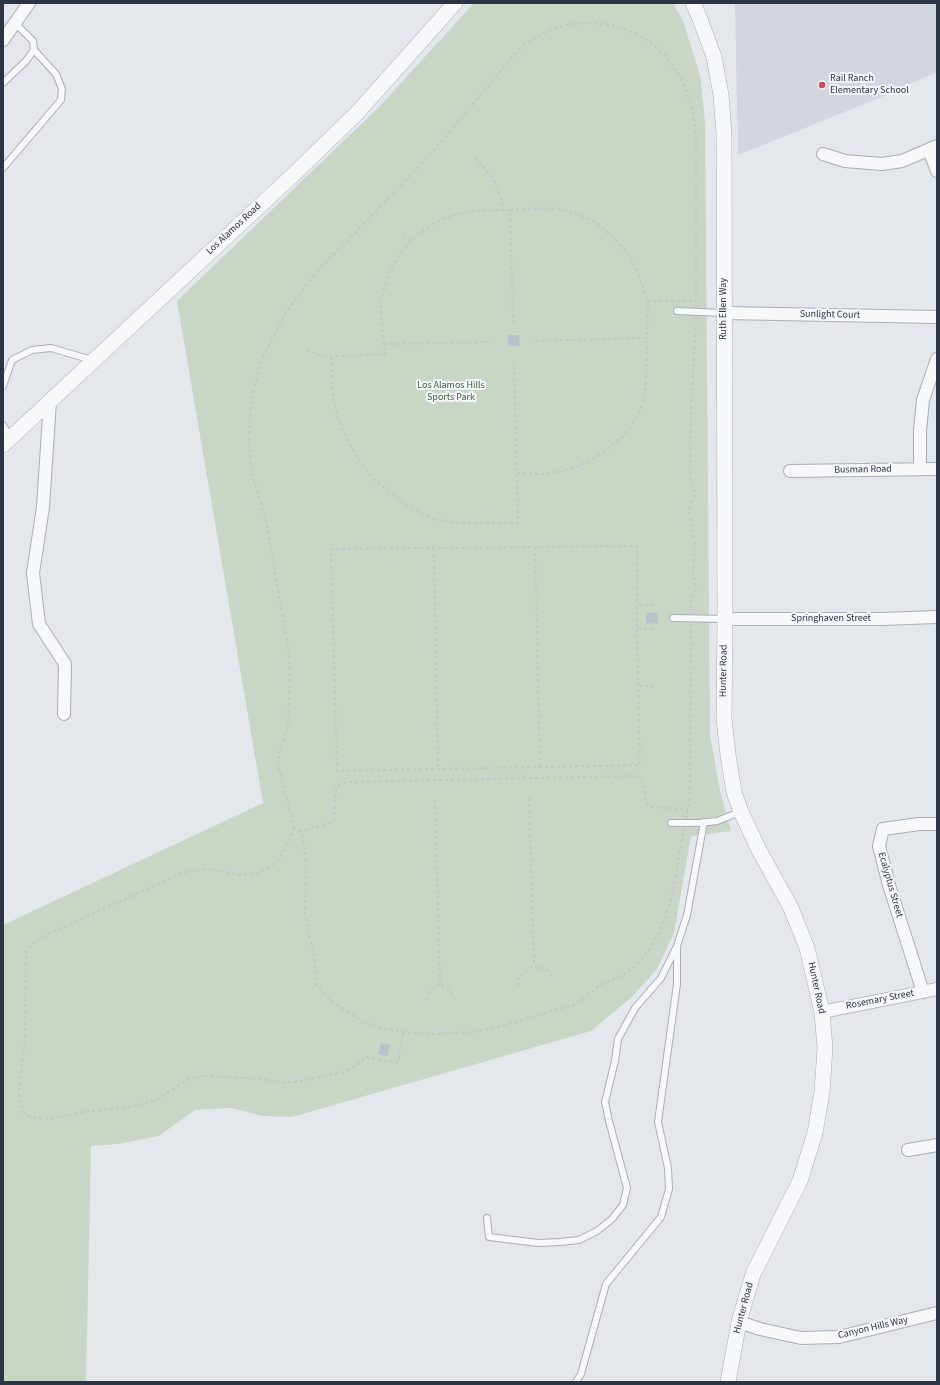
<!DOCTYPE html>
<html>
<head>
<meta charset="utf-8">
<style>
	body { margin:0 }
	#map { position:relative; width:940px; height:1385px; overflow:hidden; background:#e4e7ec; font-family:"Source Sans 3",sans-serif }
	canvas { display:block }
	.frame { position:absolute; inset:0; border:4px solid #2b3445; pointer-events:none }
</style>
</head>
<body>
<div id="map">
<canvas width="940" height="1385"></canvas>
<div class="frame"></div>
</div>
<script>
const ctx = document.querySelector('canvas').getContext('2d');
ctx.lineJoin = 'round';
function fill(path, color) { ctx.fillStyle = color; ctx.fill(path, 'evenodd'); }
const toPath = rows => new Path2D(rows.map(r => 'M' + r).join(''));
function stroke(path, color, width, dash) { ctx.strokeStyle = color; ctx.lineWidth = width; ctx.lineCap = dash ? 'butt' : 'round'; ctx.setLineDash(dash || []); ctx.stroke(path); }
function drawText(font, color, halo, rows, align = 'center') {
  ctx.font = font + ' "Source Sans 3",sans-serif'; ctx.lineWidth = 4; ctx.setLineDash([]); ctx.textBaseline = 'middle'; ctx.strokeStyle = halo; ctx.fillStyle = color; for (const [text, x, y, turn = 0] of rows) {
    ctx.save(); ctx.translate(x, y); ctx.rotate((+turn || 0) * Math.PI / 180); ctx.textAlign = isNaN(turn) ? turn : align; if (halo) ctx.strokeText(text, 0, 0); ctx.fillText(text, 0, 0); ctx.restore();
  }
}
fill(toPath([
	[735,3,937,3,937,72,879,98,738,155]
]), '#d2d6de');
fill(toPath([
	[474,3,673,3,683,21,700,75,705,122,710,735,720,791,731,831,691,836,674,933,657,969,632,997,591,1031,292,1117,262,1116,232,1108,195,1110,159,1136,118,1144,91,1146,86,1382,3,1382,3,925,263,803,177,301,380,106]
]), '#c9d6c5');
fill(toPath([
	[508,335,519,335,520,346,508,346],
	[646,613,658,613,658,624,646,623],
	[381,1043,390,1045,388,1056,378,1054]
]), '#bbc0ca');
const service = toPath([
	[3,83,26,61,34,50],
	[3,168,61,100,62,89,56,74,34,50,33,41,15,23],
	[677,311,724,313],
	[3,386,12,360,32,350,51,348,92,360],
	[3,425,11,438],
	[673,618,725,619],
	[671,823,699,823,717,821,740,812],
	[487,1218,489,1237,538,1243,560,1242,579,1240,597,1231,612,1219,623,1205,627,1188,609,1121,605,1102,615,1061,618,1039,635,1008,661,978,677,946,687,915,704,822],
	[576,1382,581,1374,606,1284,661,1217,669,1189,668,1168,658,1122,677,984,677,948]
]);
const minor = toPath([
	[3,40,29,3],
	[929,150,937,171],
	[823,154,845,161,882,164,902,161,937,146],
	[724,313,937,317],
	[50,401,43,507,33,573,39,624,65,664,64,714],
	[920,469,920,431,923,400,937,359],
	[790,471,937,469],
	[725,619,881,619,937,617],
	[923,992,889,885,879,846,883,829,919,824,937,824],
	[822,1012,937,989],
	[908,1150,937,1145],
	[739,1322,760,1329,801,1338,839,1337,937,1313]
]);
const tertiary = toPath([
	[693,3,700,19,714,57,721,95,724,133,725,619,724,719,728,755,734,792,741,812,759,850,791,908,807,948,822,1012,825,1048,822,1092,815,1133,800,1181,753,1274,739,1322,728,1382],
	[3,445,293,175,357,113,455,3]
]);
stroke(service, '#a9aeb7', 8);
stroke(minor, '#a9aeb7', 14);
stroke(tertiary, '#a9aeb7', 16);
stroke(toPath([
	[588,23,612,25,635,33,651,43,667,57,678,73,686,89,693,112,696,134,696,324,691,409,690,477,694,489,695,495,691,503,689,511,695,544,693,573,696,588,691,601,690,796,671,900,666,917,658,934,650,949,636,966,619,977,599,986,577,1004,498,1027,473,1032,434,1034,411,1033,380,1028,363,1022,331,1001,316,984,315,961,305,914,306,876,305,853,302,835,294,827,278,764,279,755,288,724,290,674,288,648,266,520,254,481,251,468,249,442,250,414,254,388,262,359,274,336,287,311,308,283,321,267,352,236,428,157,522,46,536,37,552,29,570,24,588,23],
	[475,157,492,177,501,198,502,210,510,210,513,323],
	[510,210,545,208,559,209,584,217,595,222,606,231,618,242,630,256,638,273,648,303,647,338,532,341],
	[404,234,411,241],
	[647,301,696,301],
	[384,344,381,318,381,301,384,289,391,269,402,251,410,241,432,224,447,217,470,211,502,210],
	[307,350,324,357,385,354,384,344,493,342],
	[331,357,333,396,337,415,346,437,360,462,376,481,410,508,434,519,454,523,518,523,514,362],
	[517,473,542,474,552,473,563,471,581,465,598,456,625,435,640,411,644,397,646,384,647,338],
	[535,547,540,767],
	[434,548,438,769],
	[654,605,637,605,637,629,655,629],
	[637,629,640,765,337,771,331,549,637,546,637,605],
	[639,686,655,686],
	[529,798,534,965,547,970,552,976],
	[435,800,440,984,450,990,454,999],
	[294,827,289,841,278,860,268,868,254,874,240,875,211,869,196,870,180,874,46,935,32,944,26,953,25,1041,19,1090,20,1101,23,1112,30,1117,49,1119,90,1111,130,1107,147,1103,161,1097,187,1080,202,1076,264,1079,284,1083,302,1081,343,1072,357,1065,366,1057,398,1063,403,1032],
	[299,832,326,824,334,820,336,788,340,784,348,782,636,776,639,777,644,783,646,802,650,807,688,809],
	[518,986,518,978,534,965],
	[428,1000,428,995,432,989,440,984]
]), '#c2c5cb', 2, [3, 3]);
stroke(service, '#f7f8fa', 6);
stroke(minor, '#f7f8fa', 12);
stroke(tertiary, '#f7f8fa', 15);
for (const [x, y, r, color] of [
	[822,85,4,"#d1495b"]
]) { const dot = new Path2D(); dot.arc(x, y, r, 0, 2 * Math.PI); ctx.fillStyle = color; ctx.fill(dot); stroke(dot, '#f4f6f9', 1.5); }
drawText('10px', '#2b3445', '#f4f6f9', [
	["Rail Ranch",830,79],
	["Elementary School",830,91]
], 'left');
drawText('10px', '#2b3445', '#f4f6f9', [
	["Los Alamos Road",234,229,-43],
	["Ruth Ellen Way",724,309,-90],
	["Sunlight Court",830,315,1],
	["Busman Road",863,470,-1],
	["Springhaven Street",831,619],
	["Hunter Road",724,671,-89],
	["Ecalyptus Street",890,885,74],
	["Hunter Road",816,988,78],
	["Rosemary Street",880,1000,-11],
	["Hunter Road",744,1308,-75],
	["Canyon Hills Way",873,1328,-13]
]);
drawText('10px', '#3f6138', '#f4f6f9', [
	["Los Alamos Hills",451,386],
	["Sports Park",451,398]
]);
</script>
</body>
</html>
